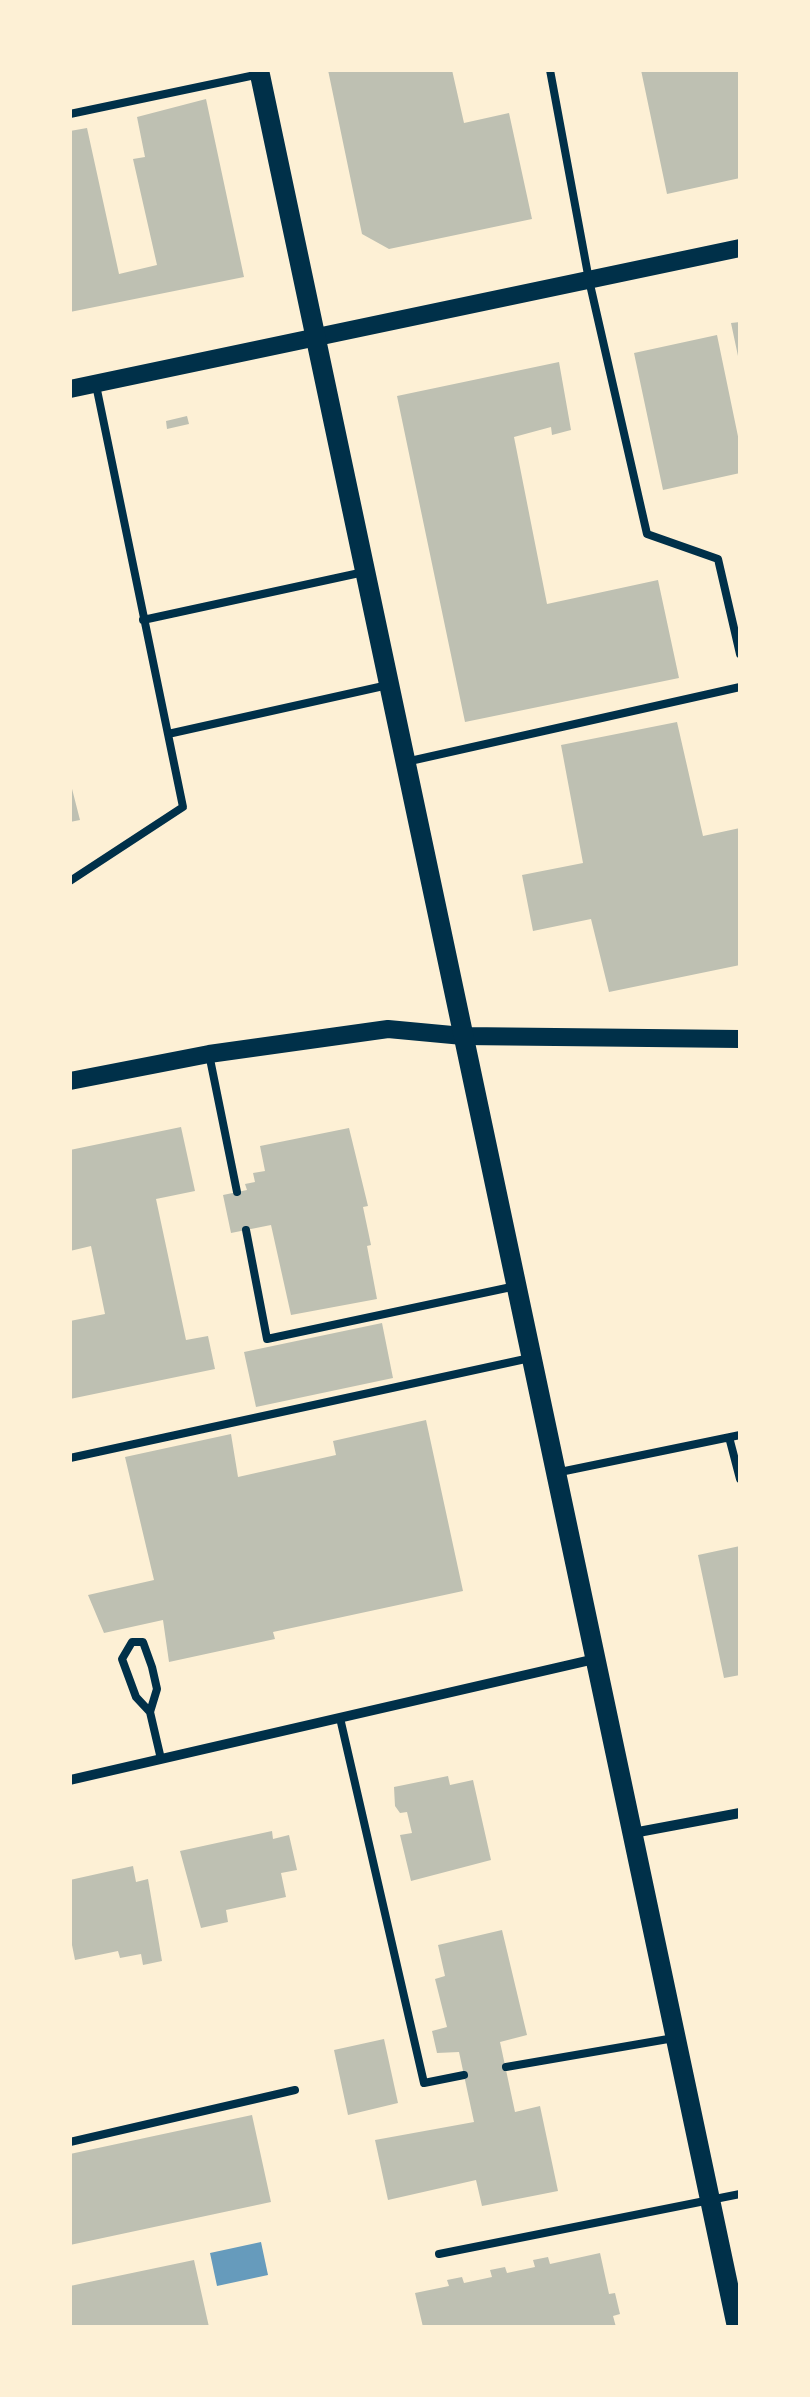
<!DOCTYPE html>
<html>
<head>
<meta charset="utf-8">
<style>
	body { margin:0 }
	#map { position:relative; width:810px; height:2397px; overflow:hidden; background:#fdf0d5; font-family:"PT Serif",serif }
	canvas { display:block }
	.frame { position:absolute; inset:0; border:72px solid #fdf0d5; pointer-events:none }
</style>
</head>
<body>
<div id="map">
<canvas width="810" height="2397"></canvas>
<div class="frame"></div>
</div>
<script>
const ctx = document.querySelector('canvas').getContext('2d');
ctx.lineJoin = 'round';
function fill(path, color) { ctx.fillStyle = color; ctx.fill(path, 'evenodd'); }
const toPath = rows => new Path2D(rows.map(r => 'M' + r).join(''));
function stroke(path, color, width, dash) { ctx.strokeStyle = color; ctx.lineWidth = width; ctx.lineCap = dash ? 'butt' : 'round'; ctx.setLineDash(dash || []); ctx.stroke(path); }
fill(toPath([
	[261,2242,268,2275,217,2286,210,2253]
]), '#669bbc');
fill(toPath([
	[328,70,452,70,464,123,509,113,532,219,389,249,362,234],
	[641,70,740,70,740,178,667,194],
	[206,99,244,277,70,312,70,131,87,128,119,274,157,265,133,159,145,157,137,117],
	[740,322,740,356,738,356,731,323],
	[717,335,740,446,740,473,663,490,634,353],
	[559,362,571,430,552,435,551,427,514,437,547,604,658,580,679,678,465,722,397,396],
	[187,416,189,424,167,429,166,421],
	[677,722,703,836,740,828,740,965,609,992,591,919,533,931,522,875,583,863,561,745],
	[70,781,80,820,70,822],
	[181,1127,195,1191,156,1199,186,1340,208,1336,215,1369,70,1399,70,1321,105,1314,91,1246,70,1251,70,1150],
	[349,1128,368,1206,363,1207,371,1245,367,1246,377,1299,291,1315,271,1225,231,1233,223,1195,247,1190,245,1184,255,1182,253,1173,265,1171,260,1146],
	[382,1323,393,1378,256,1407,244,1352],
	[426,1420,463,1591,273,1632,275,1639,169,1662,163,1620,104,1633,88,1595,154,1580,125,1457,231,1434,238,1477,336,1455,333,1441],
	[740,1546,740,1675,724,1678,698,1555],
	[448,1776,450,1785,473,1780,491,1860,411,1881,400,1835,412,1833,407,1812,400,1813,395,1806,394,1787],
	[272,1831,273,1839,289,1835,297,1870,281,1873,286,1897,226,1910,228,1922,201,1928,180,1851],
	[133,1866,136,1882,148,1879,162,1961,143,1965,141,1954,120,1958,118,1951,75,1960,70,1935,70,1880],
	[502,1930,527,2035,500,2042,515,2112,540,2106,558,2191,482,2206,476,2180,388,2200,375,2140,474,2122,459,2052,437,2053,432,2031,447,2027,435,1979,445,1976,438,1945],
	[384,2039,398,2103,348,2115,334,2050],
	[252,2115,271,2202,70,2245,70,2154],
	[600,2253,609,2294,615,2293,620,2314,613,2316,616,2327,423,2327,415,2293,449,2286,447,2280,462,2277,464,2283,492,2277,490,2270,505,2267,507,2273,535,2267,533,2260,548,2257,550,2264],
	[194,2260,209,2327,70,2327,70,2286]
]), '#bec0b2');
stroke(toPath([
	[550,70,589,280,647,534,718,559,740,654],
	[70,114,260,74],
	[143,620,364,572],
	[168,734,388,685],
	[410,761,740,687],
	[70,881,183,807,96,385],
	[209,1054,237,1192],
	[246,1230,267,1339,516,1286],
	[729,1437,740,1479],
	[70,1458,530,1358],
	[560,1472,740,1435],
	[150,1712,157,1689,152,1667,143,1642,132,1642,122,1659,136,1697,150,1712,161,1759],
	[340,1718,424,2083,464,2075],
	[506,2067,674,2038],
	[70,2142,295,2090],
	[439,2254,740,2194]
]), '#003049', 8);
stroke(toPath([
	[70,1780,595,1659],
	[633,1833,740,1813]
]), '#003049', 10);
stroke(toPath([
	[70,389,740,248],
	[70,1081,209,1054,388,1029,463,1036,740,1039]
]), '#003049', 18);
stroke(toPath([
	[259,70,737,2327]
]), '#003049', 20);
</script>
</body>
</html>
